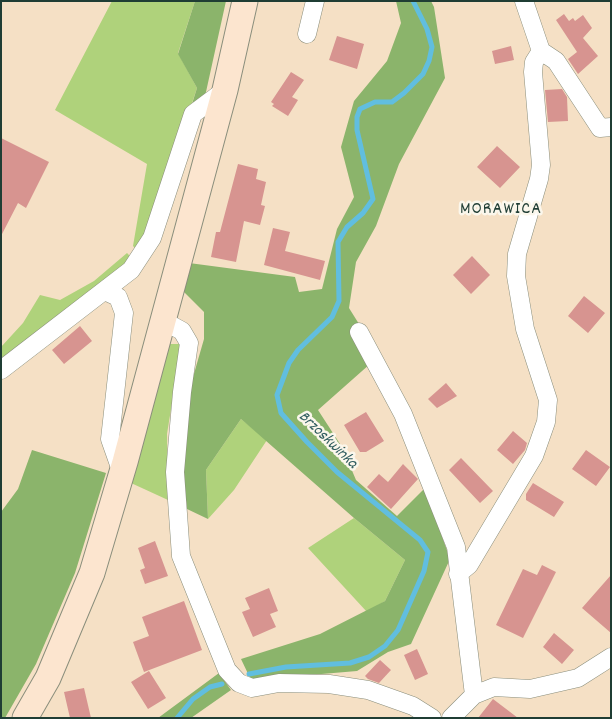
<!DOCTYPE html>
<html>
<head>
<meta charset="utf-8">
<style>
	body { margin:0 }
	#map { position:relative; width:612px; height:719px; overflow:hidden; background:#f5e0c5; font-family:Dekko,sans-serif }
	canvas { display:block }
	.frame { position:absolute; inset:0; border:2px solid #1f3d34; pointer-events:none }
</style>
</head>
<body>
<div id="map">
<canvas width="612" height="719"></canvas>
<div class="frame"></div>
</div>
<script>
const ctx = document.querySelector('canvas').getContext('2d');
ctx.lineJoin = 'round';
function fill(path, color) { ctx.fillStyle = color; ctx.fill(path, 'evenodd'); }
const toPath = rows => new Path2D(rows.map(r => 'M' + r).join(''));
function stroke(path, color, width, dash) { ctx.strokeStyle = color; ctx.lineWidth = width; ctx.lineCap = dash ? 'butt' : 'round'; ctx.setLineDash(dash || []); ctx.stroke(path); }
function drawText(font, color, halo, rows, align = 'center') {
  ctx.font = font + ' Dekko,sans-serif'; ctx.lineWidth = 5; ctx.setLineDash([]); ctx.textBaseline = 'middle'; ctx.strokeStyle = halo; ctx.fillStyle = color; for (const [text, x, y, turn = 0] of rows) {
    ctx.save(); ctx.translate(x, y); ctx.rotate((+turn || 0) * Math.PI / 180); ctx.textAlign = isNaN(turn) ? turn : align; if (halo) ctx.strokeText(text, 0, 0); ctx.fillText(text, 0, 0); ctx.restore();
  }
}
fill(toPath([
	[112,1,195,1,178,53,197,88,149,231,137,250,133,246,147,164,55,110],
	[127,253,133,259,1,363,1,347,23,323,40,295,60,300,94,281],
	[168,344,179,344,180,353,167,434,168,500,131,483],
	[241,419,267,440,234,490,208,519,206,470],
	[354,518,405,560,385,601,367,612,308,548]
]), '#afd27b');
fill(toPath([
	[195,1,226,1,204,101,191,107,197,88,178,54],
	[396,1,431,1,434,7,445,78,399,164,376,226,356,262,349,308,379,356,318,410,342,447,356,480,397,516,425,488,450,559,411,644,388,652,357,671,251,680,241,659,320,634,385,601,405,560,354,518,241,419,206,470,208,519,187,509,182,464,189,391,204,339,204,312,182,290,189,263,295,277,299,292,322,289,337,229,354,197,341,147,354,101,387,61,401,23],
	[32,450,106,473,75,573,36,664,5,718,1,718,1,512,18,489],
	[219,673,231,690,191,718,158,718]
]), '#8bb46b');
stroke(toPath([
	[249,674,286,667,350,663,369,657,385,646,398,630,424,571,428,552,420,540,337,472,307,442,281,413,277,395,289,363,298,350,332,317,339,301,338,242,347,227,363,213,373,199,357,130,357,117,360,109,375,102,392,102,404,93,423,74,429,61,432,47,427,29,413,1],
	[177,718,193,699,210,687,222,684]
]), '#61bedf', 5);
fill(toPath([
	[564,14,569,21,573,18,575,21,583,15,592,28,583,38,598,56,578,74,568,59,577,52,556,20],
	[337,36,364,44,357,69,329,60],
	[511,46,514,60,495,64,492,51],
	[291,72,304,80,292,97,298,100,288,116,272,106,274,104,271,102],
	[562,89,567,97,568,121,548,122,545,90],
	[1,138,49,162,26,208,18,203,1,236],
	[497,146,520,167,500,188,477,167],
	[238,164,258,169,256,179,266,182,261,205,265,206,260,225,244,221,236,262,211,257,216,232,220,232],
	[273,228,290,232,285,251,325,261,320,280,264,265],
	[472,256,490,275,471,294,453,275],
	[584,296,605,313,588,333,568,316],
	[80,326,92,341,64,364,52,350],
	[446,383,457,396,437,408,428,399],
	[366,412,384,441,366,452,360,452,344,425],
	[513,431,527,443,525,450,513,464,497,450],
	[586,450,610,467,596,486,572,469],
	[461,458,493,491,480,503,449,470],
	[403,464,418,479,391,509,367,487,379,474,388,482],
	[533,483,564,502,554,517,526,500,526,494],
	[155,541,168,576,145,584,140,570,145,568,138,548],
	[542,565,556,572,523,638,496,625,523,569,537,575],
	[611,575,611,633,582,608],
	[269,588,278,611,270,614,276,627,253,637,242,612,250,609,245,598],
	[184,601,202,650,144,672,133,642,149,636,142,617],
	[554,633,574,650,562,664,543,647],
	[417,649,428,674,415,680,404,655],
	[380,660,391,670,379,683,368,679,365,676],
	[149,671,166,698,148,709,131,682],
	[84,688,91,718,70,718,64,692],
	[493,699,518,718,478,718]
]), '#d79490');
const street = toPath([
	[524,1,541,51,556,61,600,128,611,127],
	[307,34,315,1],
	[105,291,118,297,124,313,110,439,122,473],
	[162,320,182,331,189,343,182,392,175,472,181,556,227,670,239,683,252,688,279,683,329,684,368,690,413,706,432,718],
	[359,332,403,414,456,547,474,695],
	[1,370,131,270,152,238,193,114,225,90],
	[458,574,469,565,534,456,546,422,548,400,525,329,516,276,517,254,539,179,541,165,533,72,534,62,541,51],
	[451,718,474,695,494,687,530,689,578,678,611,657]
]);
const secondary = toPath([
	[25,718,48,678,92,573,125,462,225,90,245,1]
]);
stroke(street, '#8a8e7c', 19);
stroke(secondary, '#8a8e7c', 27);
stroke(street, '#fff', 18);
stroke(secondary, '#fce5cf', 25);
drawText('italic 16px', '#305d5f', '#fbf7ec', [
	["Brzoskwinka",327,441,44]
]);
ctx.letterSpacing = '1px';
drawText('18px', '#1f3d34', '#fbf7ec', [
	["MORAWICA",501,211]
]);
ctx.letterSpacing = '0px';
</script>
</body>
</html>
